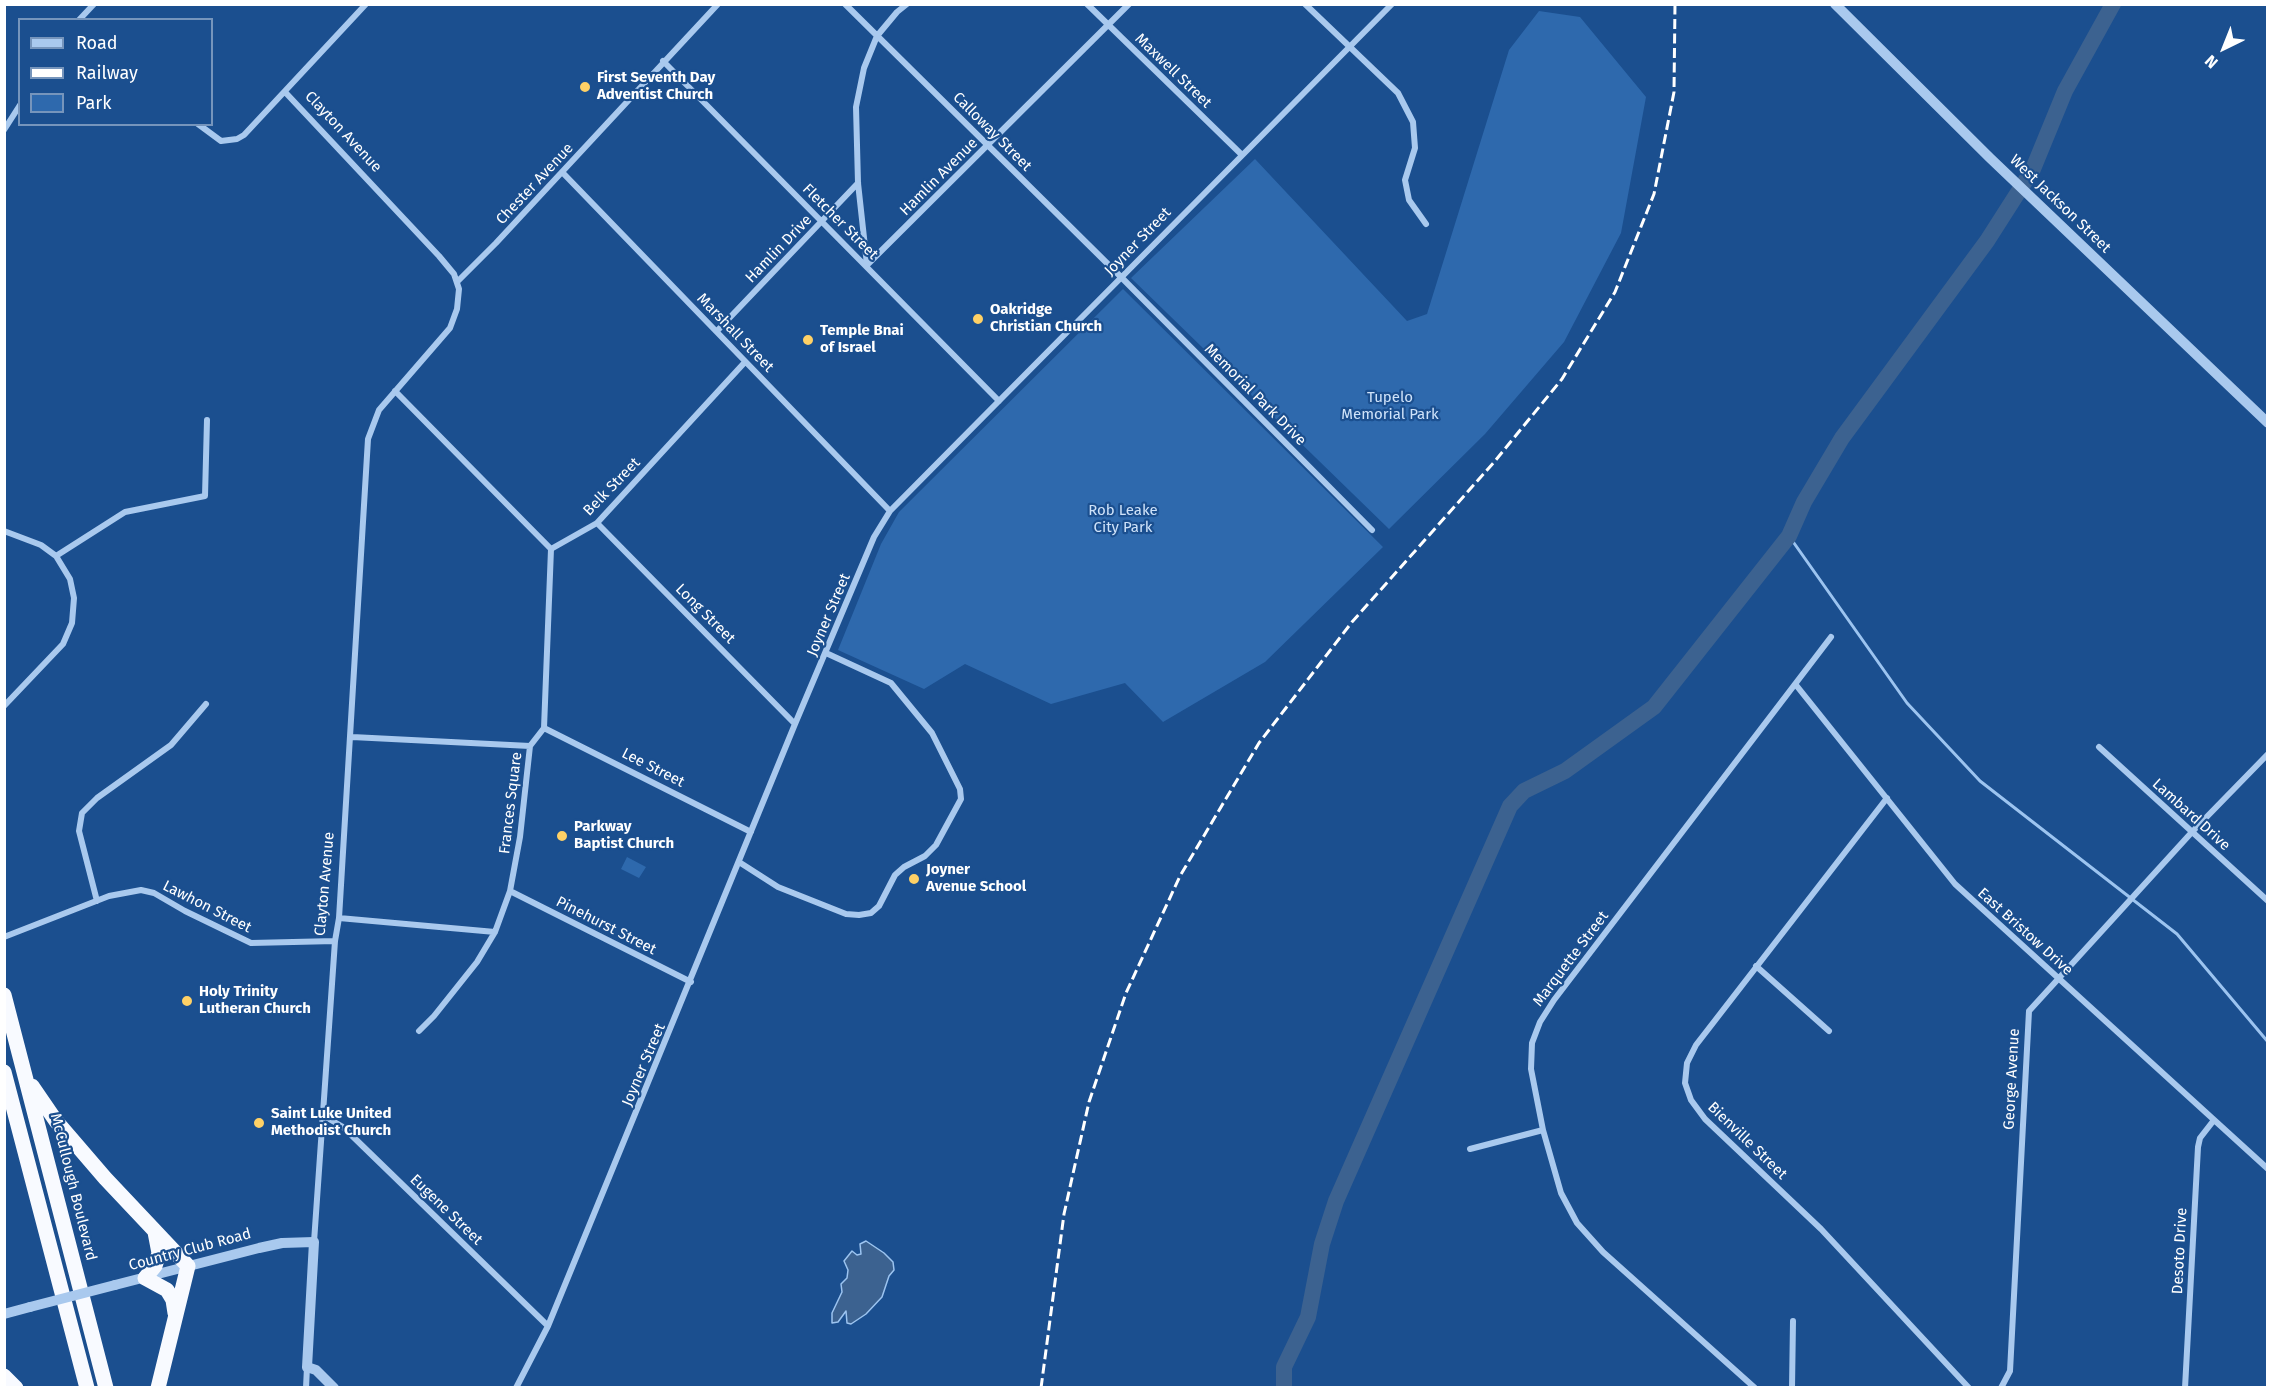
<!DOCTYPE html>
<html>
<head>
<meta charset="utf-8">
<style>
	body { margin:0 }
	#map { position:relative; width:2272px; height:1392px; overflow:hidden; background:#1b4f8f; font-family:"Fira Sans",sans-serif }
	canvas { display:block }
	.frame { position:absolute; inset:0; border:6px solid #fff; pointer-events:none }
	.legend { position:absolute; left:18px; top:18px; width:195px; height:108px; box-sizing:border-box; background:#1b4f8f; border:2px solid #7695bc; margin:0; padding:8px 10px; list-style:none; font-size:18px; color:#fff }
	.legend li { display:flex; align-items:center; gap:12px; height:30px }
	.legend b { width:30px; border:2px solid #7695bc }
	.north { position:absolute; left:2194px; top:18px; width:60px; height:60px; -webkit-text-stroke:4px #1b4f8f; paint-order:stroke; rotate:223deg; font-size:16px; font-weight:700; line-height:24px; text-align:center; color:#fff }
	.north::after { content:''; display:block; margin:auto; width:21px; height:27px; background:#fff; clip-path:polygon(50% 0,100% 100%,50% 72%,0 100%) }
</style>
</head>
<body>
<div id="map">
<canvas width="2272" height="1392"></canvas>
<div class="frame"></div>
<ul class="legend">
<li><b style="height:8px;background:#a9c9ee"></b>Road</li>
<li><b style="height:8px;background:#fff"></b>Railway</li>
<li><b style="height:16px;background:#2e69ad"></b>Park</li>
</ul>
<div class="north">N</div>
</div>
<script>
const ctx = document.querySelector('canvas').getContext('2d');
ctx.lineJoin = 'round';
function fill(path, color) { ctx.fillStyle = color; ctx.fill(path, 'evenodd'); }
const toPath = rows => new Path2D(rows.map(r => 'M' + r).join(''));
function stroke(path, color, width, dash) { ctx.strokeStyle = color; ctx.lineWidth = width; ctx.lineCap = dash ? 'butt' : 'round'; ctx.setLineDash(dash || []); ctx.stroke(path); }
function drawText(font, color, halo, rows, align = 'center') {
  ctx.font = font + ' "Fira Sans",sans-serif'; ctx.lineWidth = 4.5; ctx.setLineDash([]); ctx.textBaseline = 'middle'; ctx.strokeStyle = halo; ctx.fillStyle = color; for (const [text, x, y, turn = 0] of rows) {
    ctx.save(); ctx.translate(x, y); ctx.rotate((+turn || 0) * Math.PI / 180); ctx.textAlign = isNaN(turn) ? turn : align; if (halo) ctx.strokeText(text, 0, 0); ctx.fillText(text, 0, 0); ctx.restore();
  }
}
fill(toPath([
	[1539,11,1580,17,1646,97,1621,233,1564,342,1485,434,1389,529,1131,278,1255,159,1407,321,1427,314,1509,50],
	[1123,289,1383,547,1265,662,1163,722,1125,683,1051,704,965,664,924,689,838,650,881,544,899,512],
	[627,857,646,867,639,878,621,869]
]), '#2e69ad');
const water = toPath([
	[866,1241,884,1253,893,1262,894,1270,889,1276,882,1297,866,1314,851,1324,847,1323,846,1311,838,1322,832,1323,832,1313,842,1292,841,1284,847,1278,848,1270,844,1261,852,1251,857,1255,861,1254,860,1244,866,1241]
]);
fill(water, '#3c6290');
stroke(water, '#9cc4f0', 1.5);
stroke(toPath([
	[1789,536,1907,703,1980,781,2177,934,2268,1042]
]), '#9cc4f0', 3);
stroke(toPath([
	[1284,1388,1284,1367,1308,1317,1322,1244,1336,1201,1510,806,1524,791,1565,771,1654,707,1789,536,1804,502,1842,438,1987,241,2033,169,2065,91,2113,4]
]), '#3c6290', 16);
stroke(toPath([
	[845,4,1121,277,1372,530],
	[1087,4,1242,155],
	[1305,4,1398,93,1413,122,1415,148,1405,180,1409,200,1426,224],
	[79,20,94,4],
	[663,61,999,401],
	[285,92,439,256,454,274,459,289,457,309,450,328,379,410,368,439,339,918,335,941,314,1242],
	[198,124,221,141,237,139,244,135,366,4],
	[4,130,20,105],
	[562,172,890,511],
	[867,265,1129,4],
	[867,265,858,183,856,107,864,68,877,36,897,12,907,4],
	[458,281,496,243,718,4],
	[717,331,858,183],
	[395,391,551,549],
	[597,523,795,724],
	[4,531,41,545,56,556,70,579,74,598,72,623,63,644,4,706],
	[56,556,125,512,205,496,207,420],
	[1796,685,1955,884,2268,1169],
	[544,728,751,832],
	[352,737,530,746],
	[2099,747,2268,901],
	[1887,798,1696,1045,1687,1063,1685,1083,1691,1100,1705,1119,1821,1229,1969,1388],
	[739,862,778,887,846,914,859,915,871,913,879,906,895,875,904,867,925,856,936,845,961,799,960,789,932,733,891,683,826,653],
	[510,891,691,982],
	[97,901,79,831,82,813,97,798,171,745,206,704],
	[339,918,495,932],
	[4,937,109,896,141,890,154,893,185,911,251,943,335,941],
	[1756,966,1829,1031],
	[419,1031,434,1016,477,962,495,932,510,891,520,837,530,746,544,728,551,549,597,523,745,362],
	[324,1116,343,1127,548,1326],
	[1470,1149,1543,1130],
	[306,1388,307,1367],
	[516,1388,548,1326,795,724,874,537,890,511,1392,4],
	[1755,1388,1603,1252,1577,1223,1561,1193,1543,1130,1531,1069,1532,1043,1540,1022,1554,1000,1831,637],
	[1792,1388,1793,1321],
	[2001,1388,2010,1371,2029,1011,2192,832,2268,754],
	[2185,1388,2198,1147,2200,1138,2214,1120]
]), '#a9c9ee', 6);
stroke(toPath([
	[1835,4,1990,158,2268,423],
	[115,1285,259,1248,282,1243,314,1242,307,1367,316,1370,334,1388],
	[4,1314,30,1307]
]), '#a9c9ee', 10);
stroke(toPath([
	[4,995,106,1388],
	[4,1072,87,1388],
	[32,1086,56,1121,105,1178,188,1266,158,1388],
	[155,1232,159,1253,155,1266,145,1278,167,1290,173,1300,175,1313],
	[4,1376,16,1388]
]), '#f8faff', 15);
stroke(toPath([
	[1041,1388,1064,1214,1089,1102,1126,993,1180,876,1259,743,1352,622,1495,461,1562,379,1615,292,1654,194,1674,92,1675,4]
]), '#fff', 3, [10, 4.5]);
stroke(toPath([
	[30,1307,115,1285]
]), '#a9c9ee', 10);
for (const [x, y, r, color] of [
	[585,87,6,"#ffd166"],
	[978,319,6,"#ffd166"],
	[808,340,6,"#ffd166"],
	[562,836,6,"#ffd166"],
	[914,879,6,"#ffd166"],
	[187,1001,6,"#ffd166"],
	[259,1123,6,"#ffd166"]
]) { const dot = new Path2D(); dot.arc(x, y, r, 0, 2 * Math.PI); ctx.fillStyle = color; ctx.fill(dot); stroke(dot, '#1b4f8f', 2); }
drawText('15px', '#fff', '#1b4f8f', [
	["Maxwell Street",1173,71,44],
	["Clayton Avenue",343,132,47],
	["Calloway Street",992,132,45],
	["Hamlin Avenue",939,177,-45],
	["Chester Avenue",535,184,-47],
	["West Jackson Street",2060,204,44],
	["Fletcher Street",840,222,45],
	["Joyner Street",1138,242,-46],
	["Hamlin Drive",779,249,-46],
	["Marshall Street",735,333,46],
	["Memorial Park Drive",1255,395,45],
	["Belk Street",612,487,-46],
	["Long Street",705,614,45],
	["Joyner Street",829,615,-67],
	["Lee Street",653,768,27],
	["Frances Square",511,803,-83],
	["Lambard Drive",2191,815,42],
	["Clayton Avenue",325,884,-85],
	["Lawhon Street",207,907,27],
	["Pinehurst Street",606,926,27],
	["East Bristow Drive",2025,932,42],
	["Marquette Street",1571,959,-53],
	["Joyner Street",644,1065,-67],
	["George Avenue",2012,1079,-87],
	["Bienville Street",1747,1141,44],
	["McCullough Boulevard",73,1187,76],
	["Eugene Street",446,1210,44],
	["Country Club Road",190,1250,-15],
	["Desoto Drive",2180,1251,-87]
]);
drawText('bold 15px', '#fff', '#1b4f8f', [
	["First Seventh Day",597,78],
	["Adventist Church",597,95],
	["Oakridge",990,310],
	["Christian Church",990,327],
	["Temple Bnai",820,331],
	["of Israel",820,348],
	["Parkway",574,827],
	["Baptist Church",574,844],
	["Joyner",926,870],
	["Avenue School",926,887],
	["Holy Trinity",199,992],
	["Lutheran Church",199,1009],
	["Saint Luke United",271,1114],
	["Methodist Church",271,1131]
], 'left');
drawText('15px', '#cfe3fa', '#1b4f8f', [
	["Tupelo",1390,398],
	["Memorial Park",1390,415],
	["Rob Leake",1123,511],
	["City Park",1123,528]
]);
</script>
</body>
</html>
